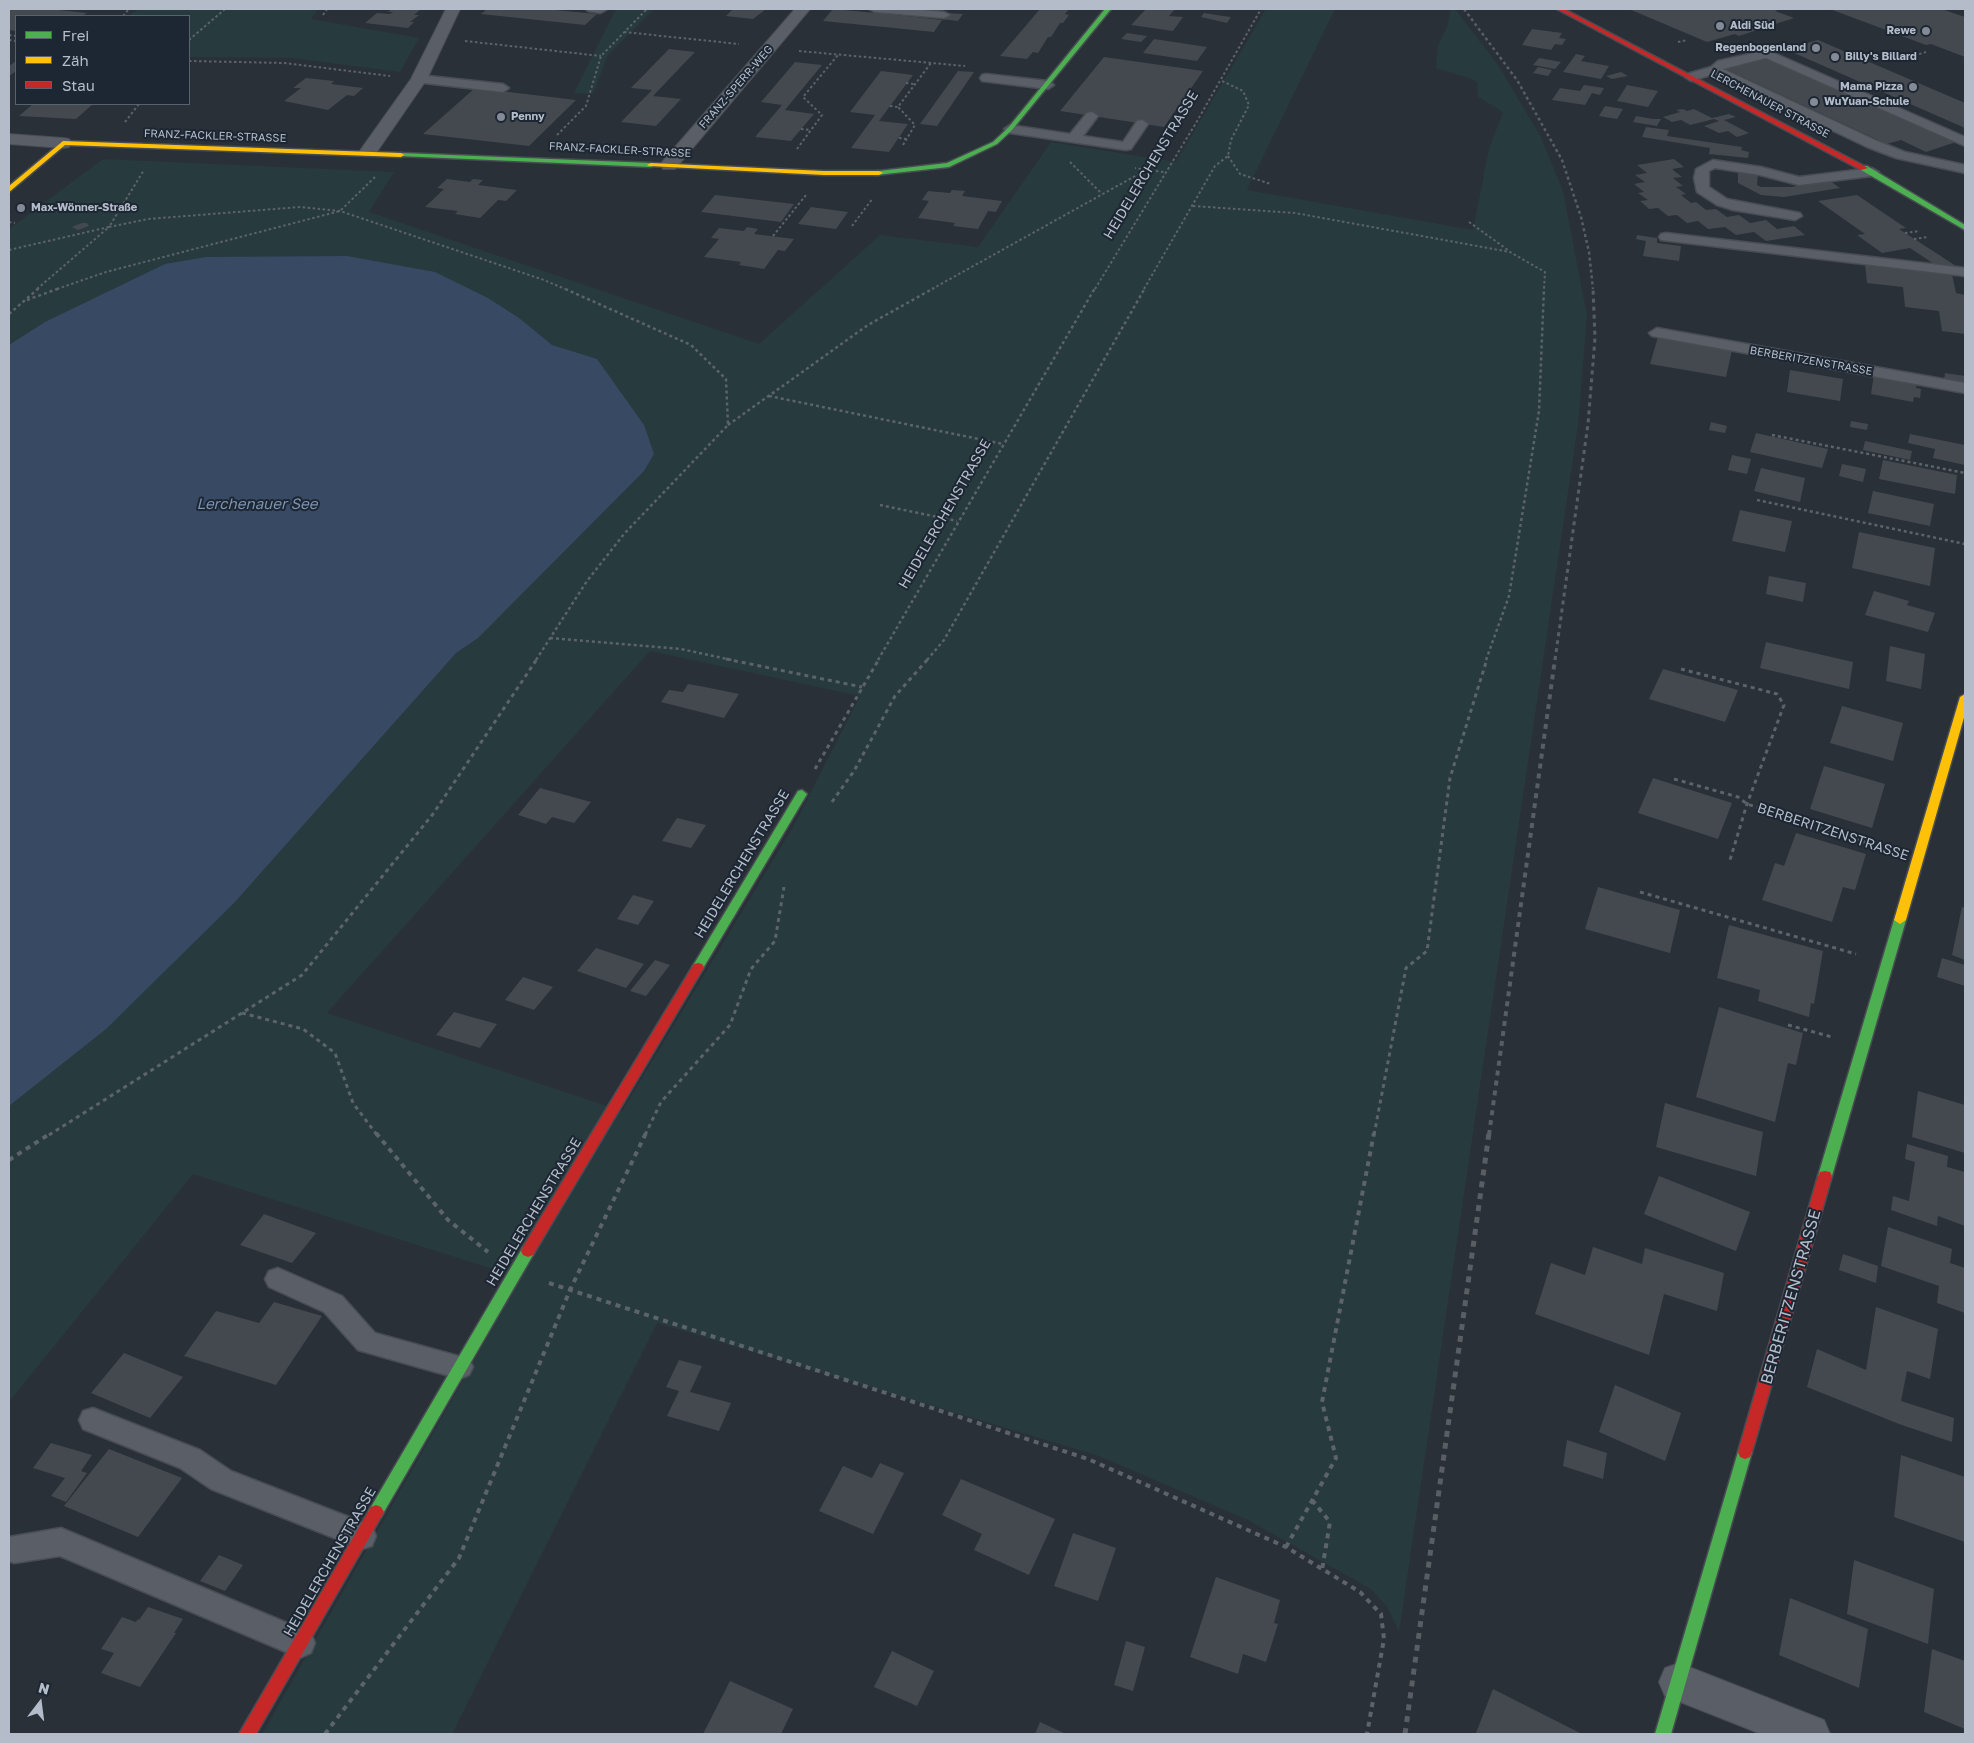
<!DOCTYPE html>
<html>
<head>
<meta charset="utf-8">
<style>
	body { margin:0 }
	#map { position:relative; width:1974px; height:1743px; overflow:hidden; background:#2a3038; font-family:"Golos Text",sans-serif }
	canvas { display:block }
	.frame { position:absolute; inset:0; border:10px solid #b4bcc9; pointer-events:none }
	.legend { position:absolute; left:15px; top:15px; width:175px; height:90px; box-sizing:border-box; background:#1d2633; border:1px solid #59626f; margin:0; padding:6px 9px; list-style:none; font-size:15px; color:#b4bcc9 }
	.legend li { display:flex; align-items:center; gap:10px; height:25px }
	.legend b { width:25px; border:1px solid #59626f }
	.north { position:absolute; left:15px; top:1678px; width:50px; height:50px; -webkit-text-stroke:4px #1d2633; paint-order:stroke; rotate:15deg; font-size:14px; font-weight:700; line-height:20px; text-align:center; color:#b4bcc9 }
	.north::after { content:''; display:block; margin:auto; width:18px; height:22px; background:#b4bcc9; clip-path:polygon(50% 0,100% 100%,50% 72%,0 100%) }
</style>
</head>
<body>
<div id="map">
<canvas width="1974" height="1743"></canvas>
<div class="frame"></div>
<ul class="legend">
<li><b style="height:6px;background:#4caf50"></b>Frei</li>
<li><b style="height:6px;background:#ffc107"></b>Zäh</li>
<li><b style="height:6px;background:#c62828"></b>Stau</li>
</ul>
<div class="north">N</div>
</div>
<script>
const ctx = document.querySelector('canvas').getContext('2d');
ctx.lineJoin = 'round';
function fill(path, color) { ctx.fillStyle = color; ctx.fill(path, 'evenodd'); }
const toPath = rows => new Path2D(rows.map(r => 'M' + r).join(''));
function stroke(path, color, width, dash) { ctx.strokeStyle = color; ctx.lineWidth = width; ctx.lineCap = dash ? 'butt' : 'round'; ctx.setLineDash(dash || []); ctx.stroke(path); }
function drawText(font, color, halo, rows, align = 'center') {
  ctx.font = font + ' "Golos Text",sans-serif'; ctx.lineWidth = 4; ctx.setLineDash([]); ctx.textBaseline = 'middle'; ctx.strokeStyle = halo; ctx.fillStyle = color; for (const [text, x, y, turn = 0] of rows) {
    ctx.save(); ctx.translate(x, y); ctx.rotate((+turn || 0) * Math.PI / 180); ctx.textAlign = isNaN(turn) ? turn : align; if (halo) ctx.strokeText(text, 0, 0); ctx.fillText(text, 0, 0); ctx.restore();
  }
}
fill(toPath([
	[139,9,318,9,311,19,419,38,400,72,291,58,189,57,189,16,128,16],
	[616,9,654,9,608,55,593,94,574,93],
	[1266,9,1335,9,1247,190,1473,230,1489,149,1503,112,1478,97,1477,83,1472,79,1436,68,1438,46,1447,27,1451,9,1455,9,1498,65,1541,137,1563,191,1587,315,1578,425,1399,1632,1388,1608,1371,1589,1248,1520,1099,1456,657,1323,452,1734,262,1734,521,1278,193,1174,9,1402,9,229,103,159,394,172,369,212,759,344,880,235,978,247,1051,142,1176,162],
	[650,651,860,696,793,827,622,1111,327,1013]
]), '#273a3e');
fill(toPath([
	[347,256,435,272,488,298,519,318,552,345,597,359,644,425,654,454,644,471,478,638,456,653,234,903,106,1029,9,1106,9,345,45,322,165,264,206,257]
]), '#384963');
fill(toPath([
	[9,9,49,9,87,13,82,16,16,16,16,31,9,30],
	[392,9,421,9,414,15,419,15,410,22,414,22,408,28,365,23,377,13,390,14,393,12,388,12],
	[487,9,545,9,597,14,585,25,481,14],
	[733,9,766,9,753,19,726,16],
	[833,9,887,14,942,20,934,32,823,21],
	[1040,9,1069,9,1065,14,1069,15,1063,23,1060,23,1051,37,1048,37,1038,53,1033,52,1027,59,1000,56],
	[1146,9,1175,9,1169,16,1183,17,1173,31,1131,25],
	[1629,9,1781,9,1775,11,1794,18,1739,36,1735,34,1707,42],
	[1830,9,1941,9,1965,17,1965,57,1931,44,1926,45],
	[945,13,963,14,958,21,941,19],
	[1204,13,1216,15,1231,17,1227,23,1201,17],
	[1532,29,1562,33,1559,38,1566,39,1562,45,1555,44,1551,50,1522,45],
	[1127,33,1147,36,1141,42,1121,39],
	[1154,39,1207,47,1197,61,1143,53],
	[1818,40,1965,103,1965,128,1785,49],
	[669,49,695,52,653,96,681,99,656,126,621,122,652,90,631,88],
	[1576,54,1585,56,1581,61,1609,66,1601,79,1563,72],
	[1104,57,1203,71,1164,127,1060,111],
	[1767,57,1956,142,1926,152,1901,140,1887,144,1726,69],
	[1539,58,1561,62,1555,69,1533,65],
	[16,61,16,71,9,76,9,66],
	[795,62,822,65,785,110,814,114,791,141,755,137,782,105,761,102],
	[1538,67,1552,70,1548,76,1533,73],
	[881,71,913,75,879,121,908,124,889,152,851,148,875,115,850,112],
	[958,71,974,72,937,126,920,124],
	[1621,72,1628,76,1612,79,1606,76],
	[306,78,334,81,331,84,363,88,354,96,347,95,328,110,284,101,301,88,293,88],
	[1584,85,1604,88,1600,95,1592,93,1585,105,1552,100,1560,88,1580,91],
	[1627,85,1658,91,1648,107,1617,101],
	[475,88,576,100,529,146,423,134],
	[33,104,93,104,76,119,19,116],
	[1605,106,1623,109,1617,119,1599,116],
	[1683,109,1687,111,1694,109,1712,118,1729,114,1736,117,1724,120,1749,133,1737,137,1728,131,1719,133,1704,126,1719,121,1714,119,1690,125,1681,120,1672,122,1663,117,1680,112,1676,110],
	[1636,116,1653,119,1661,119,1657,126,1633,122],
	[1646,127,1669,130,1667,136,1742,147,1741,150,1749,152,1748,158,1709,154,1710,148,1642,137],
	[1674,159,1684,167,1672,169,1682,177,1673,178,1683,186,1676,187,1686,194,1681,195,1691,203,1696,202,1706,210,1716,209,1727,217,1739,215,1750,223,1766,220,1777,229,1794,226,1805,235,1766,241,1754,232,1736,235,1725,227,1708,229,1698,221,1687,223,1677,215,1668,216,1658,208,1649,209,1640,201,1648,200,1638,193,1644,192,1634,184,1645,182,1635,175,1647,173,1637,165],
	[1738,172,1758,174,1757,185,1761,187,1791,187,1830,181,1840,188,1784,197,1761,195,1738,183],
	[447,179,470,182,473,179,483,180,478,185,517,190,506,201,498,200,480,218,455,214,458,211,425,207,444,189,437,188],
	[952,190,965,191,962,196,1002,201,996,212,988,211,978,229,953,226,955,223,918,218,929,201,922,200,928,191,950,193],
	[715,195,794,204,781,222,701,212],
	[1857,195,1906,228,1899,229,1956,266,1934,264,1910,248,1882,253,1857,235,1865,234,1818,201],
	[811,207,848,212,836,229,798,224],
	[82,223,87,223,89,226,78,230,72,227],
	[747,227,758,229,754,234,794,239,785,251,778,250,764,269,739,265,741,262,704,257,719,239,711,238,719,228,744,231],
	[1637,235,1657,238,1657,243,1681,246,1679,261,1643,256,1646,241,1636,239],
	[1865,264,1952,274,1956,293,1965,295,1965,334,1942,331,1939,311,1905,307,1903,287,1867,283],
	[1658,337,1732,350,1726,377,1650,364],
	[1790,370,1843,379,1840,401,1787,392],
	[1945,373,1965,376,1965,384,1944,380],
	[1874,374,1917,382,1916,388,1921,389,1920,398,1914,397,1913,402,1871,394],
	[1851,421,1868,424,1867,430,1850,427],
	[1711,422,1727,426,1725,433,1709,430],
	[1756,433,1828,449,1822,468,1750,452],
	[1910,434,1965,445,1965,465,1933,458,1935,449,1908,443],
	[1865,441,1912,451,1910,460,1863,450],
	[1732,455,1751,459,1747,474,1728,470],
	[1883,460,1957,475,1955,494,1879,479],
	[1842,464,1866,469,1863,482,1839,476],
	[1761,468,1805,478,1800,502,1754,491],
	[1873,491,1934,504,1930,526,1868,513],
	[1740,510,1792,521,1785,552,1732,541],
	[1859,532,1935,548,1930,586,1852,568],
	[1769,576,1806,583,1803,602,1766,594],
	[1874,591,1909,601,1907,605,1935,613,1928,632,1865,615],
	[1766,642,1853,662,1849,689,1760,668],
	[1890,646,1925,654,1921,689,1886,681],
	[1663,669,1738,690,1725,722,1649,699],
	[688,684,705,687,739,694,724,718,661,702,669,690,683,692],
	[1842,706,1903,723,1893,761,1830,743],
	[1824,766,1885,784,1872,828,1810,809],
	[1653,778,1732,803,1718,839,1638,813],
	[540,788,591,802,574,823,552,817,546,824,518,815],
	[677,818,706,825,691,848,662,841],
	[1796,833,1866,854,1855,890,1843,887,1832,922,1762,900,1775,863,1784,866],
	[1598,887,1680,910,1670,953,1585,929],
	[633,895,654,901,638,925,617,919],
	[1962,907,1965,908,1965,960,1952,955],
	[1729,925,1823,951,1814,1004,1811,1003,1809,1017,1758,1001,1760,990,1717,978],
	[596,948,644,964,626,988,577,971],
	[1942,958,1965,965,1965,986,1937,977],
	[655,960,670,965,646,996,630,991],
	[523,977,553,987,534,1010,505,1000],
	[1719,1007,1803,1033,1796,1065,1788,1063,1775,1122,1696,1097],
	[454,1012,468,1016,497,1024,480,1048,436,1035],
	[1918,1091,1965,1105,1965,1153,1912,1137],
	[1665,1103,1763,1132,1756,1176,1656,1147],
	[1907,1144,1948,1156,1947,1167,1965,1172,1965,1226,1938,1216,1937,1226,1891,1210,1893,1196,1909,1201,1915,1162,1905,1159],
	[1659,1176,1750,1212,1736,1251,1644,1214],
	[264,1214,316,1233,292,1263,240,1245],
	[1888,1227,1952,1249,1950,1263,1965,1268,1965,1313,1937,1303,1939,1286,1881,1266],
	[1593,1247,1642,1264,1645,1248,1724,1273,1717,1311,1664,1294,1649,1355,1535,1314,1551,1263,1585,1275],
	[1843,1254,1878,1266,1876,1283,1839,1270],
	[274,1302,322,1316,276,1385,184,1356,216,1311,259,1323],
	[1876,1307,1938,1329,1930,1379,1907,1371,1901,1401,1954,1418,1952,1442,1899,1424,1807,1387,1817,1349,1866,1370],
	[124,1353,183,1377,150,1418,91,1393],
	[679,1360,702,1366,690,1392,731,1403,719,1431,667,1416,679,1391,666,1387],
	[1615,1385,1681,1413,1665,1461,1599,1432],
	[1567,1440,1607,1453,1603,1479,1563,1466],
	[51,1443,92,1455,81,1471,87,1473,66,1502,51,1496,65,1478,33,1468],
	[109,1449,182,1478,138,1537,64,1506],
	[1901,1455,1965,1477,1965,1542,1894,1517],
	[880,1463,904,1473,873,1534,819,1511,843,1466,872,1478],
	[961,1479,1055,1519,1029,1575,974,1550,982,1534,942,1515],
	[1073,1533,1116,1548,1098,1601,1054,1586],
	[219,1555,243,1565,225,1591,200,1581],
	[1854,1560,1934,1589,1928,1644,1847,1614],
	[1216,1577,1280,1600,1274,1623,1278,1624,1266,1662,1243,1654,1238,1674,1190,1657],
	[1790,1598,1868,1629,1859,1688,1779,1655],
	[148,1607,183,1619,174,1633,176,1633,140,1687,101,1673,114,1653,101,1649,122,1617,136,1622,138,1619,139,1620],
	[1126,1641,1145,1647,1133,1691,1114,1685],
	[1932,1649,1965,1661,1965,1729,1924,1712],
	[892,1651,934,1671,917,1706,874,1687],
	[730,1681,793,1709,781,1734,703,1734],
	[1493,1689,1582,1734,1477,1734,1476,1733],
	[1040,1722,1066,1734,1035,1734]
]), '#444950');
const lane = toPath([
	[586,9,605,9,606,10,600,13,588,11,586,9],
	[869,9,912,9,944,12,950,15,944,18,875,12,869,9],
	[1767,50,1965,137,1965,146,1766,58,1723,69,1877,141,1905,152,1965,165,1965,173,1896,158,1867,147,1714,74,1691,81,1685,77,1687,74,1711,67,1718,61,1767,50],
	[986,74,1048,81,1054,85,1048,89,982,81,980,78,982,75,986,74],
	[419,75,503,84,509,88,503,92,415,82,413,79,419,75],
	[1092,112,1098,116,1083,136,1123,142,1137,121,1142,120,1148,124,1131,149,1126,150,1010,133,1004,129,1010,125,1070,134,1087,113,1092,112],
	[1713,160,1761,167,1799,177,1872,168,1879,172,1872,176,1799,185,1760,175,1715,168,1709,171,1709,187,1727,199,1800,213,1802,216,1795,220,1733,210,1717,205,1697,192,1694,178,1696,169,1713,160],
	[1666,233,1965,268,1965,276,1661,240,1659,237,1661,234,1666,233],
	[1657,328,1965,383,1965,393,1652,336,1649,333,1657,328],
	[278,1268,342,1296,375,1333,469,1359,473,1367,469,1375,460,1379,358,1350,324,1312,269,1287,265,1279,269,1271,278,1268],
	[93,1408,200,1450,231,1471,372,1526,376,1536,372,1546,362,1549,211,1489,180,1468,83,1429,79,1420,83,1411,93,1408],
	[61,1528,311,1633,315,1643,311,1653,300,1658,60,1556,14,1563,9,1561,9,1537,61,1528]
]);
const street = toPath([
	[446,9,460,9,427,79,374,156,362,156,359,152,411,79,446,9],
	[795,9,810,9,675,169,663,169,660,165,663,161,795,9],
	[9,134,63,138,69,139,71,143,69,147,63,148,9,144,9,134],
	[1679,1663,1824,1720,1830,1734,1761,1734,1665,1696,1659,1682,1665,1668,1679,1663]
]);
const fast = toPath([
	[1105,9,1111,9,1012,130,997,144,949,167,876,175,876,171,879,171,947,163,993,142,1008,128,1105,9],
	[401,153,651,163,655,165,651,167,399,156,398,155,401,153],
	[1861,166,1867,166,1965,225,1965,230,1861,170,1861,166],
	[802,790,807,794,702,970,694,970,692,967,694,964,798,791,802,790],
	[1900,916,1906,920,1832,1176,1830,1180,1825,1181,1820,1180,1818,1176,1894,920,1900,916],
	[528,1245,533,1247,535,1251,533,1255,381,1517,376,1519,371,1517,368,1512,371,1507,523,1247,528,1245],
	[1745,1445,1750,1447,1752,1452,1671,1734,1655,1734,1738,1452,1740,1447,1745,1445]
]);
const slow = toPath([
	[63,141,401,153,404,155,401,157,65,145,9,192,9,186,63,141],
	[651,163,824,171,879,171,883,173,879,175,824,175,649,166,647,165,651,163],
	[1965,694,1965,714,1906,920,1900,924,1894,920,1960,697,1965,694]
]);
const jam = toPath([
	[1557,9,1564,9,1868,168,1861,170,1557,9],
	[698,963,702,964,704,967,533,1255,528,1257,523,1255,521,1251,523,1247,694,964,698,963],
	[1825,1171,1830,1172,1832,1176,1752,1452,1750,1457,1745,1459,1740,1457,1738,1452,1818,1176,1820,1172,1825,1171],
	[376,1505,381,1507,384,1512,381,1517,256,1734,239,1734,371,1507,376,1505]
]);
stroke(lane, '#484c53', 3);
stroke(street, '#484c53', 2);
stroke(fast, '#484c53', 3);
stroke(slow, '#484c53', 3);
stroke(jam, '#484c53', 3);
stroke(toPath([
	[323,15,327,9],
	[123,16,129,9],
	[624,32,739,44],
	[9,35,16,36],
	[9,40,16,41],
	[189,40,225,9],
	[465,41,601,56],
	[1678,42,1687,40],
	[799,51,965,66],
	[1900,60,1926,52],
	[189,61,284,63,390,76],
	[906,83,914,84],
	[890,106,898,107],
	[125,122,139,104],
	[801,129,811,130],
	[557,135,586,106,601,56,647,9],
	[899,138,906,139],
	[903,145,915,125,898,107,931,63],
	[797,149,822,115,803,97,838,55],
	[1228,156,1240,174,1271,184],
	[1070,162,1102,194],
	[1146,170,1164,172],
	[1193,206,1295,213,1510,252,1545,272,1544,289],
	[9,222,15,223],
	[1469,222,1508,250],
	[852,226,873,198],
	[1905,233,1920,231],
	[773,236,806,195],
	[1914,239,1928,237],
	[9,250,109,227,144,170],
	[37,289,109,227,148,219,300,207,340,211,544,280,565,289],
	[57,289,106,272,340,211,375,177],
	[932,289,1146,170,1135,168],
	[1095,289,1196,123,1261,9],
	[1144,289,1215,166,1228,156,1231,140,1249,105,1243,91,1220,80]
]), '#5d636a', 2, [2.5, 2.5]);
stroke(toPath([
	[27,300,60,288],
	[9,314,39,288],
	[769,396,1003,444],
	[728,425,868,325,934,288],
	[1772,435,1965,473],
	[1757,500,1965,544],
	[880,505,957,521],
	[550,638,681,649,732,660],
	[536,660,587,581,624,534,728,425,726,379,691,345,563,288],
	[878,660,1095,288],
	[927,660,944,640,1145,288],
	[1486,660,1509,596,1539,411,1544,288]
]), '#5d636a', 2.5, [3, 3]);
stroke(toPath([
	[726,659,862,687],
	[1681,669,1777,694,1784,705,1747,804,1730,860],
	[815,769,879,659],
	[1674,779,1738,797,1747,804,1889,850],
	[832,802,854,771,895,696,928,659],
	[1640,892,1856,954],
	[242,1013,303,1029,335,1053,353,1103,377,1135],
	[1788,1025,1832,1037],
	[49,1135,302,975,433,814,537,659],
	[645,1135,661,1102,730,1025,751,969,775,941,784,887],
	[1374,1135,1406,968,1427,951,1450,778,1487,659]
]), '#5d636a', 3, [4, 4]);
stroke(toPath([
	[376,1133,448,1220,488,1252],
	[9,1160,51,1133],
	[549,1283,1088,1459,1286,1547,1360,1592,1381,1614,1384,1639,1367,1734],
	[1312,1500,1330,1522,1322,1570],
	[1286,1547,1336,1458,1322,1402,1374,1133],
	[325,1734,459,1558,570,1290,646,1133]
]), '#5d636a', 4, [5, 5]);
fill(lane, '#5a5e66');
fill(street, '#5a5e66');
fill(fast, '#4caf50');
fill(slow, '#ffc107');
fill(jam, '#c62828');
stroke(toPath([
	[1464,9,1517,80,1562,160,1581,217,1589,252,1593,289]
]), '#595d64', 2.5, [3, 3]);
stroke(toPath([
	[1555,660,1588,424,1595,338,1593,288]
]), '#595d64', 3, [4, 4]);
stroke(toPath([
	[1489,1135,1555,659]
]), '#595d64', 4, [5, 5]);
stroke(toPath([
	[1405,1734,1489,1133]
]), '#595d64', 5, [6, 6]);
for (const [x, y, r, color] of [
	[1720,26,5,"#848b96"],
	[1926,31,5,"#848b96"],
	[1816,48,5,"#848b96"],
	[1835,57,5,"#848b96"],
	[1913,87,5,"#848b96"],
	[1814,102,5,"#848b96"],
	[501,117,5,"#848b96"],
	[21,208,5,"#848b96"]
]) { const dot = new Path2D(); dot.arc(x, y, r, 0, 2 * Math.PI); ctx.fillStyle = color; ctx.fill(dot); stroke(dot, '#1d2633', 2); }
drawText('bold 11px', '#b4bcc9', '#1d2633', [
	["Aldi Süd",1730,26],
	["Rewe",1916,31,"right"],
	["Regenbogenland",1806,48,"right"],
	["Billy's Billard",1845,57],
	["Mama Pizza",1903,87,"right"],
	["WuYuan-Schule",1824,102],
	["Penny",511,117],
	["Max-Wönner-Straße",31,208]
], 'left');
drawText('11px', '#b4bcc9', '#1d2633', [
	["FRANZ-SPERR-WEG",736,87,-49],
	["LERCHENAUER STRASSE",1770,104,28],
	["FRANZ-FACKLER-STRASSE",215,136,2],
	["FRANZ-FACKLER-STRASSE",620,150,3],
	["BERBERITZENSTRASSE",1811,361,10]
]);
drawText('14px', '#b4bcc9', '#1d2633', [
	["HEIDELERCHENSTRASSE",1151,165,-59],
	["HEIDELERCHENSTRASSE",945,514,-60],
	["BERBERITZENSTRASSE",1833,832,18],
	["HEIDELERCHENSTRASSE",742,864,-59],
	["HEIDELERCHENSTRASSE",534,1212,-59],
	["HEIDELERCHENSTRASSE",330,1562,-60]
]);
drawText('italic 15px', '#7c92b1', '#1d2633', [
	["Lerchenauer See",257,504]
]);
drawText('16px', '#b4bcc9', '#1d2633', [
	["BERBERITZENSTRASSE",1791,1297,-74]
]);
</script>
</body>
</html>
